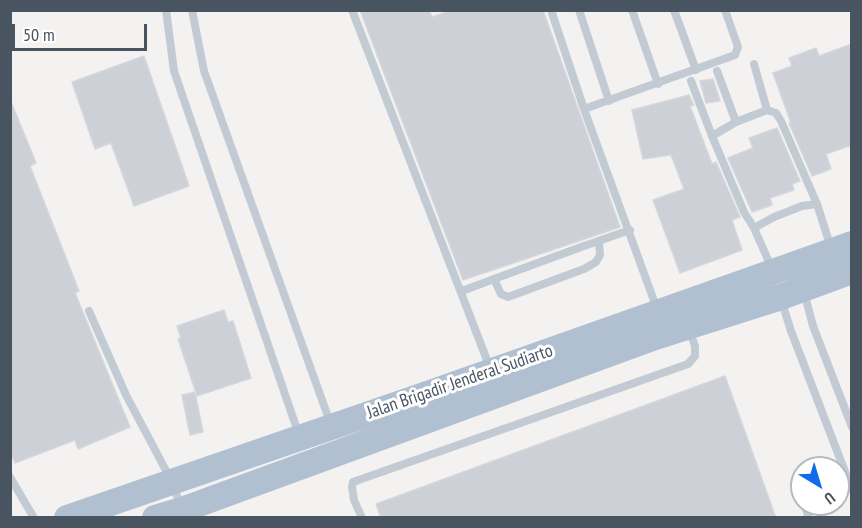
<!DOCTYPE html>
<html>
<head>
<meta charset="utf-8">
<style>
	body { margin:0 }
	#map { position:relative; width:862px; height:528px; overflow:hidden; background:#f4f2f1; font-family:"PT Sans Narrow",sans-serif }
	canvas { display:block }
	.frame { position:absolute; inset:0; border:12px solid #485460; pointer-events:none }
	.north { position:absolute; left:790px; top:456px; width:60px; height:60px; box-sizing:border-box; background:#fff; border:2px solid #b6bbbf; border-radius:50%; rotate:142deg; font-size:16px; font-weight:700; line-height:24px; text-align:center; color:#485460 }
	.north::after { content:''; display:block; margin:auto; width:21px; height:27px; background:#126bed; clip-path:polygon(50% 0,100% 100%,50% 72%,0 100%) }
	.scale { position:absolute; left:12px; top:24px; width:135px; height:27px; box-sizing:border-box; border:3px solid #485460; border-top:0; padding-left:8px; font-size:18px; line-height:21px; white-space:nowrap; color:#485460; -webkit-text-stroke:4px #fff; paint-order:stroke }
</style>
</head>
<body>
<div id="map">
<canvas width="862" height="528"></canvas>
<div class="frame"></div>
<div class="north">U</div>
<div class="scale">50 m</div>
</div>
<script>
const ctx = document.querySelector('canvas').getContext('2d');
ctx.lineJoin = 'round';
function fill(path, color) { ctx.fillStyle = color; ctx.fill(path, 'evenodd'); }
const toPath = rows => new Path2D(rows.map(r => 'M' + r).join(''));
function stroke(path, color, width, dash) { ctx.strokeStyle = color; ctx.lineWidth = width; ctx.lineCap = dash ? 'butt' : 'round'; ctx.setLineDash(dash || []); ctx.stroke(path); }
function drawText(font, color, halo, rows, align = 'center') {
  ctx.font = font + ' "PT Sans Narrow",sans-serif'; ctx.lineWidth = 6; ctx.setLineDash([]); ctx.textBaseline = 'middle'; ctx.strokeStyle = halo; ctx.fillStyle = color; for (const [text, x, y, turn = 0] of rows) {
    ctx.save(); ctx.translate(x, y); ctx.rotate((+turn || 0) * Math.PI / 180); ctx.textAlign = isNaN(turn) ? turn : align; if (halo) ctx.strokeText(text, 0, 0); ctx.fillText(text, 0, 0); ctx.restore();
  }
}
const building = toPath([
	[360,10,429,10,432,17,452,10,543,10,620,227,463,280,360,10],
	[852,44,852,145,826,154,831,169,812,176,789,123,791,123,773,73,792,66,789,58,816,48,819,56,852,44],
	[144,56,189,186,134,206,111,143,95,149,72,82,144,56],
	[713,79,720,101,706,103,700,81,713,79],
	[689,95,694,105,690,106,712,164,716,162,740,217,732,220,742,250,680,273,653,200,684,189,671,155,643,159,632,110,689,95],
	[10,99,36,163,30,166,79,291,75,293,130,427,78,449,75,440,15,463,10,451,10,99],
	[777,128,800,181,792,184,794,190,770,198,772,205,752,212,728,158,753,148,749,138,777,128],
	[224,310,228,322,233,321,251,378,197,396,178,339,181,338,177,326,224,310],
	[725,376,776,518,381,518,376,504,725,376],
	[195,392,203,432,190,435,182,395,195,392]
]);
fill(building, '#cdd0d7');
stroke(building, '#d5d7dd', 1.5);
stroke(toPath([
	[166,10,174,71,299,435],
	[192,10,204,71,331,425],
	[352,10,490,368],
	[551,10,584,109,657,309],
	[579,10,609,101],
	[632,10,658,84],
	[674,10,696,70],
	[754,64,767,110],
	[717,71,736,122],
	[691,81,712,136],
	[584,109,735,55,738,47,725,10],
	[754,228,744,212,712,136,736,122,767,110,776,113,781,121,817,204],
	[599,241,600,255,596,262,584,269,508,297,501,294,494,279,584,246,630,230],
	[772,269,754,228,774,217,802,206,817,204,831,248],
	[462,291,494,279],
	[804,292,813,326,852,427],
	[781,299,791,331,852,490],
	[89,311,126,395,171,480,182,509],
	[10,477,34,518],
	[802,482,800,490,802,496],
	[804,504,809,518],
	[362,518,354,500,352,487,353,482,688,364,695,356,695,346,689,329]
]), '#c2cbd3', 8);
stroke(toPath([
	[67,518,430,393,852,244],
	[155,518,182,510,655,337,781,297,852,271]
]), '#b1c0d1', 26);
drawText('18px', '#485460', '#fff', [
	["Jalan Brigadir Jenderal Sudiarto",460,382,-19]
]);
</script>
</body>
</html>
